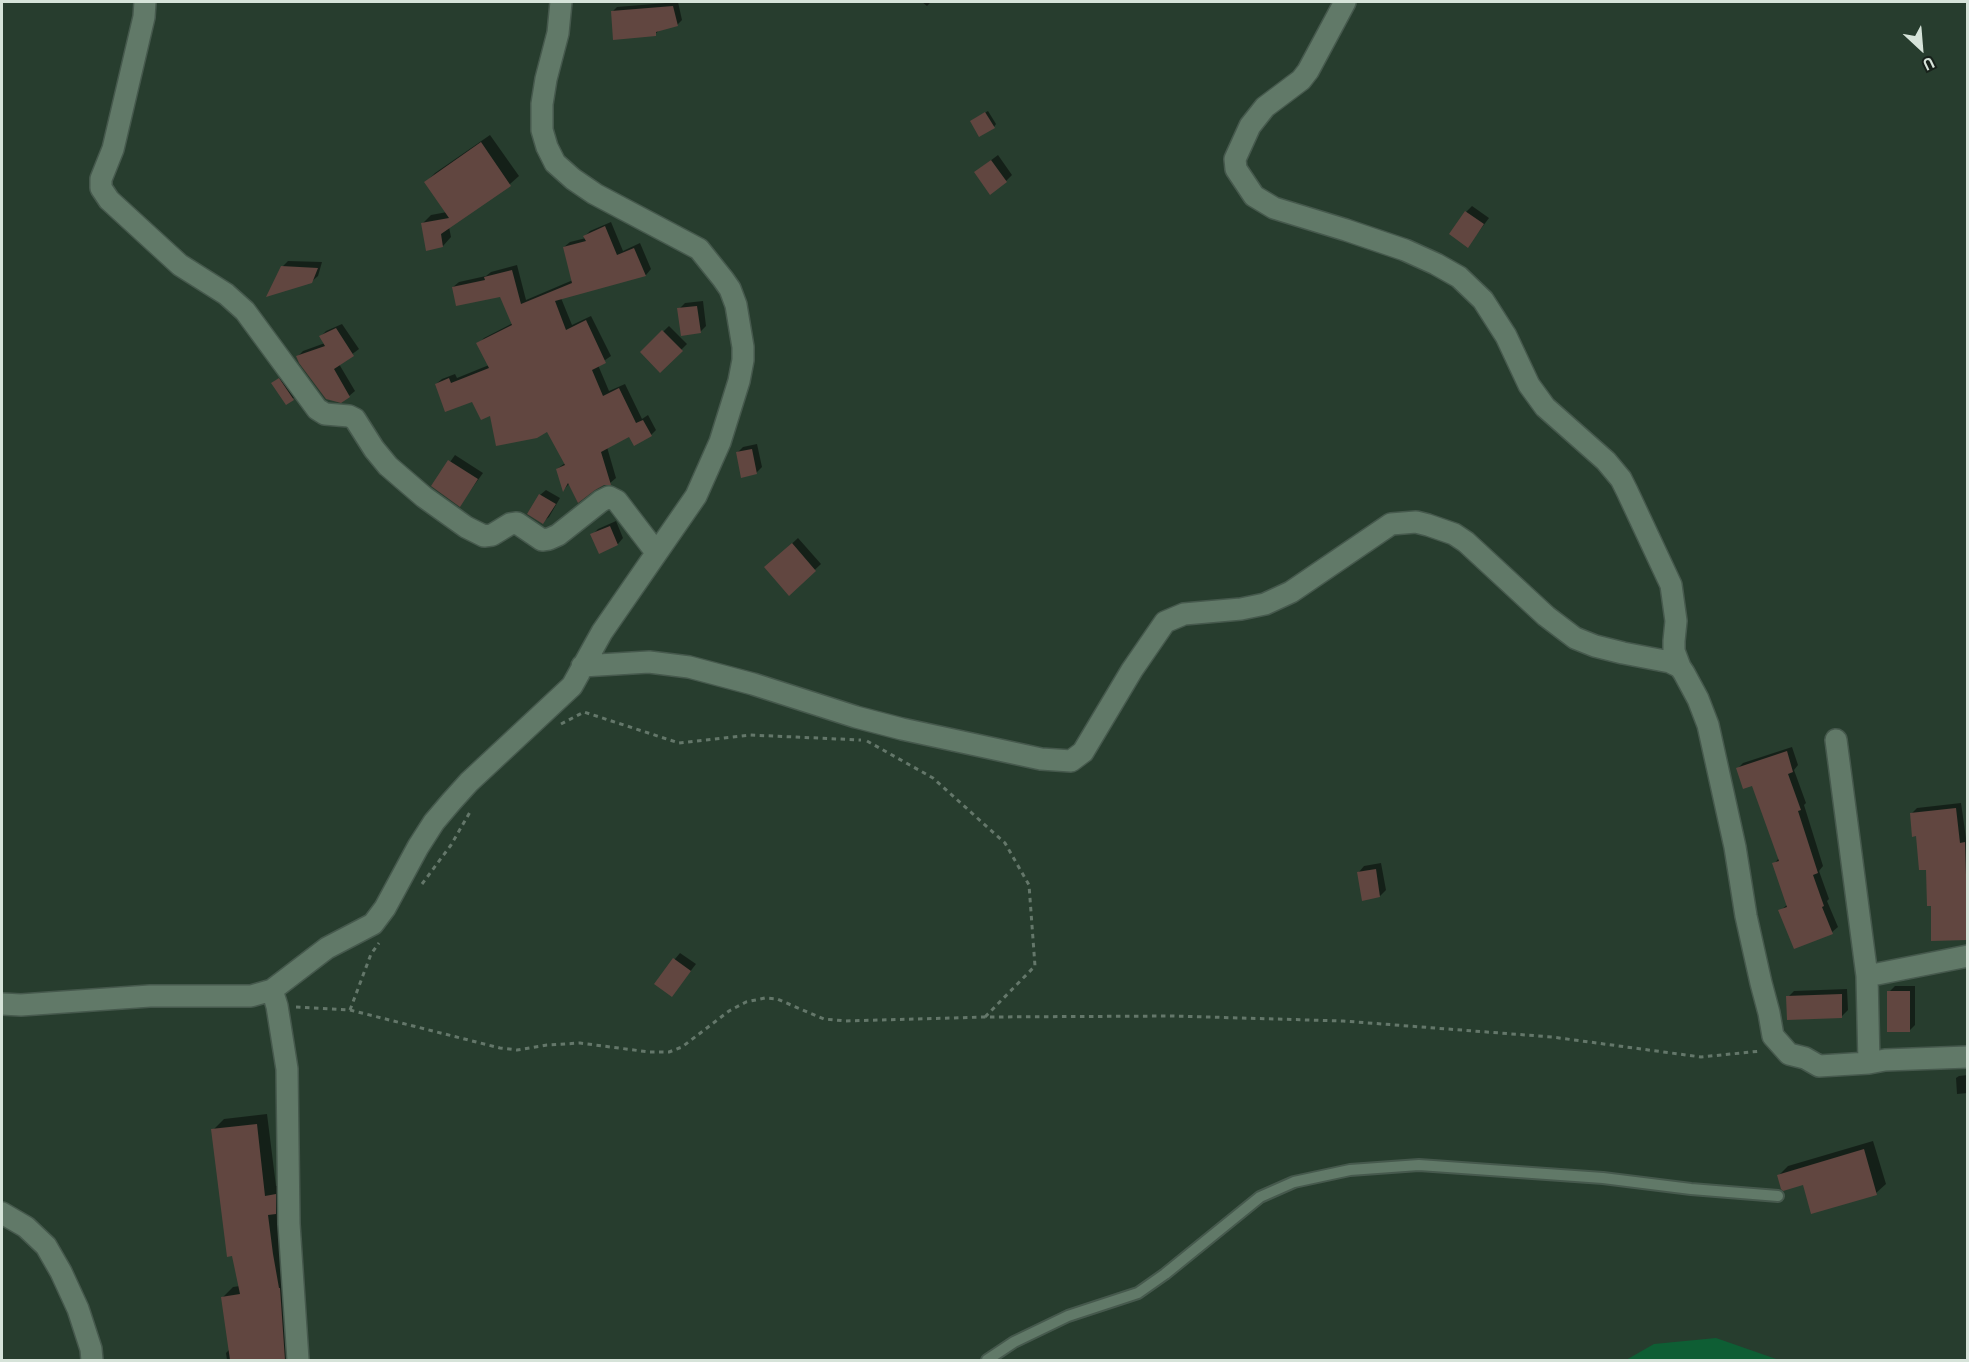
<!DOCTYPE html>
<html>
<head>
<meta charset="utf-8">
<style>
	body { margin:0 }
	#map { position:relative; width:1969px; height:1362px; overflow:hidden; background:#273d2e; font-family:"PT Sans",sans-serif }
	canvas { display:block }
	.frame { position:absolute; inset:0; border:3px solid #d6e3d9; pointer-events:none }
	.north { position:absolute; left:1891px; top:18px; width:60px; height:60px; -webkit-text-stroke:4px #17211a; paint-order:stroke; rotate:154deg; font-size:16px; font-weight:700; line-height:24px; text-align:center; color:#d6e3d9 }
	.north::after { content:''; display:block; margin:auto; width:21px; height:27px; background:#d6e3d9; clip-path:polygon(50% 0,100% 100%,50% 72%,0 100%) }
</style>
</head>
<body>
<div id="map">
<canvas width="1969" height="1362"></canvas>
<div class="frame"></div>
<div class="north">U</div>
</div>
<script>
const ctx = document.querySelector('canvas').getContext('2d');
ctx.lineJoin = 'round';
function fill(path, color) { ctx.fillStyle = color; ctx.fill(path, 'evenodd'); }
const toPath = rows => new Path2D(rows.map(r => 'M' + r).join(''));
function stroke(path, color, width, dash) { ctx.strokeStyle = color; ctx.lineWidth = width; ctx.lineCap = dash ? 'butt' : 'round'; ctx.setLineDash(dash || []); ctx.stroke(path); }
fill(toPath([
	[1716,1338,1779,1360,1626,1360,1654,1344]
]), '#0e5e34');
fill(toPath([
	[678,2,682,20,677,25,661,29,655,34,612,12,617,7],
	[922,2,931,2,927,6],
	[988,111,996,124,994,127,974,119],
	[490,135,519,176,510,184,449,227,451,237,443,246,422,224,431,215,447,212,426,182,435,173],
	[998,155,1012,175,1006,181,982,167],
	[1472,206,1489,218,1468,246,1466,212],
	[611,222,623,251,640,243,651,269,646,275,561,298,572,325,591,316,611,356,598,365,609,391,625,384,642,419,648,415,656,430,651,435,629,435,607,447,616,478,610,483,570,483,564,489,557,469,565,463,548,430,491,413,473,400,436,384,442,379,455,374,457,378,489,365,478,344,484,338,513,323,500,295,453,287,459,282,486,276,491,272,517,265,526,300,573,280,564,247,570,242,586,238,585,236,590,231],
	[288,261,322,262,318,276,311,282,282,267],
	[703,301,706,326,700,332,679,309,685,303],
	[342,324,359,349,339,364,355,391,349,396,298,356,303,351,325,343,321,336,326,331],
	[669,326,687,344,660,371,642,352],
	[282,377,296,396,287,403,275,381],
	[757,444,762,467,756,473,737,453,743,447],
	[455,455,483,473,460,505,433,486],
	[546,490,560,498,549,517,543,522,540,495],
	[616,521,623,538,618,544,600,552,592,535,598,529],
	[798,538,821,564,789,594,772,562],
	[1792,747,1798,765,1794,770,1806,803,1804,805,1823,866,1819,871,1829,899,1827,901,1838,927,1832,932,1780,911,1788,904,1774,864,1779,858,1753,784,1737,769,1743,763],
	[1961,803,1966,838,1968,837,1968,939,1932,905,1927,868,1911,814,1917,808],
	[1381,863,1386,890,1380,896,1359,872,1364,866],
	[680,953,696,964,672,995,675,959],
	[1895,986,1915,986,1915,1025,1909,1031,1889,992],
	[1847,989,1848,1010,1842,1016,1788,997,1794,991],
	[1968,1075,1968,1093,1957,1094,1956,1078,1959,1076],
	[267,1114,276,1186,286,1185,304,1360,227,1360,226,1353,230,1349,223,1297,233,1287,240,1286,213,1130,224,1119],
	[1873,1141,1886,1184,1876,1193,1804,1183,1779,1175,1788,1166]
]), '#0007');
fill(toPath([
	[673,6,678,26,656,32,656,36,613,40,611,11],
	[985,112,995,128,979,137,970,121],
	[481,142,511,186,441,234,443,247,426,251,421,223,449,218,424,182],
	[991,160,1007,182,990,195,974,172],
	[1465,211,1484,224,1468,248,1449,234],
	[605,226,617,255,634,248,646,276,555,301,566,330,586,320,606,363,592,370,603,396,619,388,636,423,643,420,652,436,634,446,629,437,601,452,611,485,604,485,595,490,578,503,568,483,563,492,556,469,565,465,547,432,537,438,496,446,490,416,481,420,472,402,445,412,435,384,449,378,451,383,489,368,476,343,512,325,500,297,456,306,452,287,485,280,484,277,512,270,521,304,572,283,563,247,586,241,583,236],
	[281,266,318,268,312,283,266,297],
	[697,306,701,333,681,336,677,308],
	[336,328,354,356,334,369,350,397,341,403,326,399,299,363,296,356,325,346,319,336],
	[662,330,683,351,660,373,640,352],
	[279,378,294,400,286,405,271,383],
	[752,449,757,474,741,478,736,452],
	[448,460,478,479,460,507,431,486],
	[539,494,556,504,543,524,527,514],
	[610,526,618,545,599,554,590,534],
	[792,543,816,571,789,596,764,567],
	[1787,751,1793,772,1788,774,1801,810,1798,811,1818,873,1813,875,1824,906,1822,907,1833,934,1794,949,1778,910,1787,907,1772,863,1779,861,1752,786,1743,789,1736,768],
	[1956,808,1960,843,1965,842,1968,940,1931,941,1931,906,1927,906,1926,870,1919,870,1916,836,1912,837,1910,813],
	[1376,869,1380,897,1362,901,1357,872],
	[673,958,691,971,672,997,654,984],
	[1887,991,1910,991,1910,1032,1887,1032],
	[1842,994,1842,1018,1787,1020,1786,996],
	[257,1124,265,1196,276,1194,276,1214,268,1215,273,1254,279,1288,280,1288,285,1360,230,1360,221,1297,240,1294,232,1256,227,1257,211,1129],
	[1864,1149,1877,1195,1811,1214,1803,1185,1783,1191,1781,1189,1777,1175]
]), '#614640');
const service = toPath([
	[987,1360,1014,1342,1068,1316,1138,1293,1165,1274,1260,1197,1294,1182,1350,1170,1419,1165,1603,1178,1691,1189,1778,1196]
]);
const minor = toPath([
	[145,2,144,17,113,149,101,179,101,188,109,200,180,265,226,294,245,311,317,409,325,414,349,416,355,419,374,449,388,466,424,497,466,527,484,536,492,535,510,524,517,523,542,540,549,539,558,535,601,501,609,497,617,501,656,552],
	[1345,2,1308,71,1301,80,1265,107,1250,126,1235,159,1236,169,1254,196,1274,208,1346,230,1405,250,1436,264,1459,277,1483,300,1506,336,1529,385,1545,407,1606,461,1621,479,1627,491,1671,585,1676,621,1674,641,1674,651,1680,667],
	[582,666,649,662,689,667,753,684,856,717,902,729,1041,759,1071,761,1083,752,1132,670,1165,622,1184,614,1241,609,1265,604,1291,592,1391,524,1416,522,1428,525,1454,534,1466,542,1546,616,1575,638,1595,646,1623,653,1670,662,1680,667,1684,673,1698,699,1708,725,1735,847,1746,916,1761,983,1769,1013,1773,1036,1789,1054,1805,1058,1819,1066,1869,1063,1885,1060,1968,1057],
	[1836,740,1867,976,1869,1063],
	[1867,976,1968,956],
	[272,990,277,1006,287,1069,289,1224,298,1360],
	[2,1004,21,1005,150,996,251,996,272,990,327,948,373,924,385,908,418,847,434,822,451,802,469,782,572,686,602,632,696,496,720,442,739,381,743,360,743,347,736,305,730,289,723,279,699,249,595,194,573,179,555,163,547,147,542,130,542,104,546,79,558,33,561,2],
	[2,1213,26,1227,46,1246,61,1272,78,1309,91,1349,92,1360]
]);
stroke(service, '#46594d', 14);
stroke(minor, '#46594d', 24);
stroke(toPath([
	[561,724,584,712,679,743,750,735,861,740],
	[867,741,933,778,1005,843,1029,885,1035,966,985,1017],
	[422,884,451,845,470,812],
	[296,1007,350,1010,500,1048,517,1050,547,1045,580,1043,649,1052,669,1052,682,1047,729,1011,746,1002,765,998,777,999,824,1019,846,1021,985,1017,1173,1016,1343,1021,1552,1037,1701,1057,1761,1051],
	[350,1010,371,954,379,943]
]), '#64776a', 3, [4.5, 4.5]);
stroke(service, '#617968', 10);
stroke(minor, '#617968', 21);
</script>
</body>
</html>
